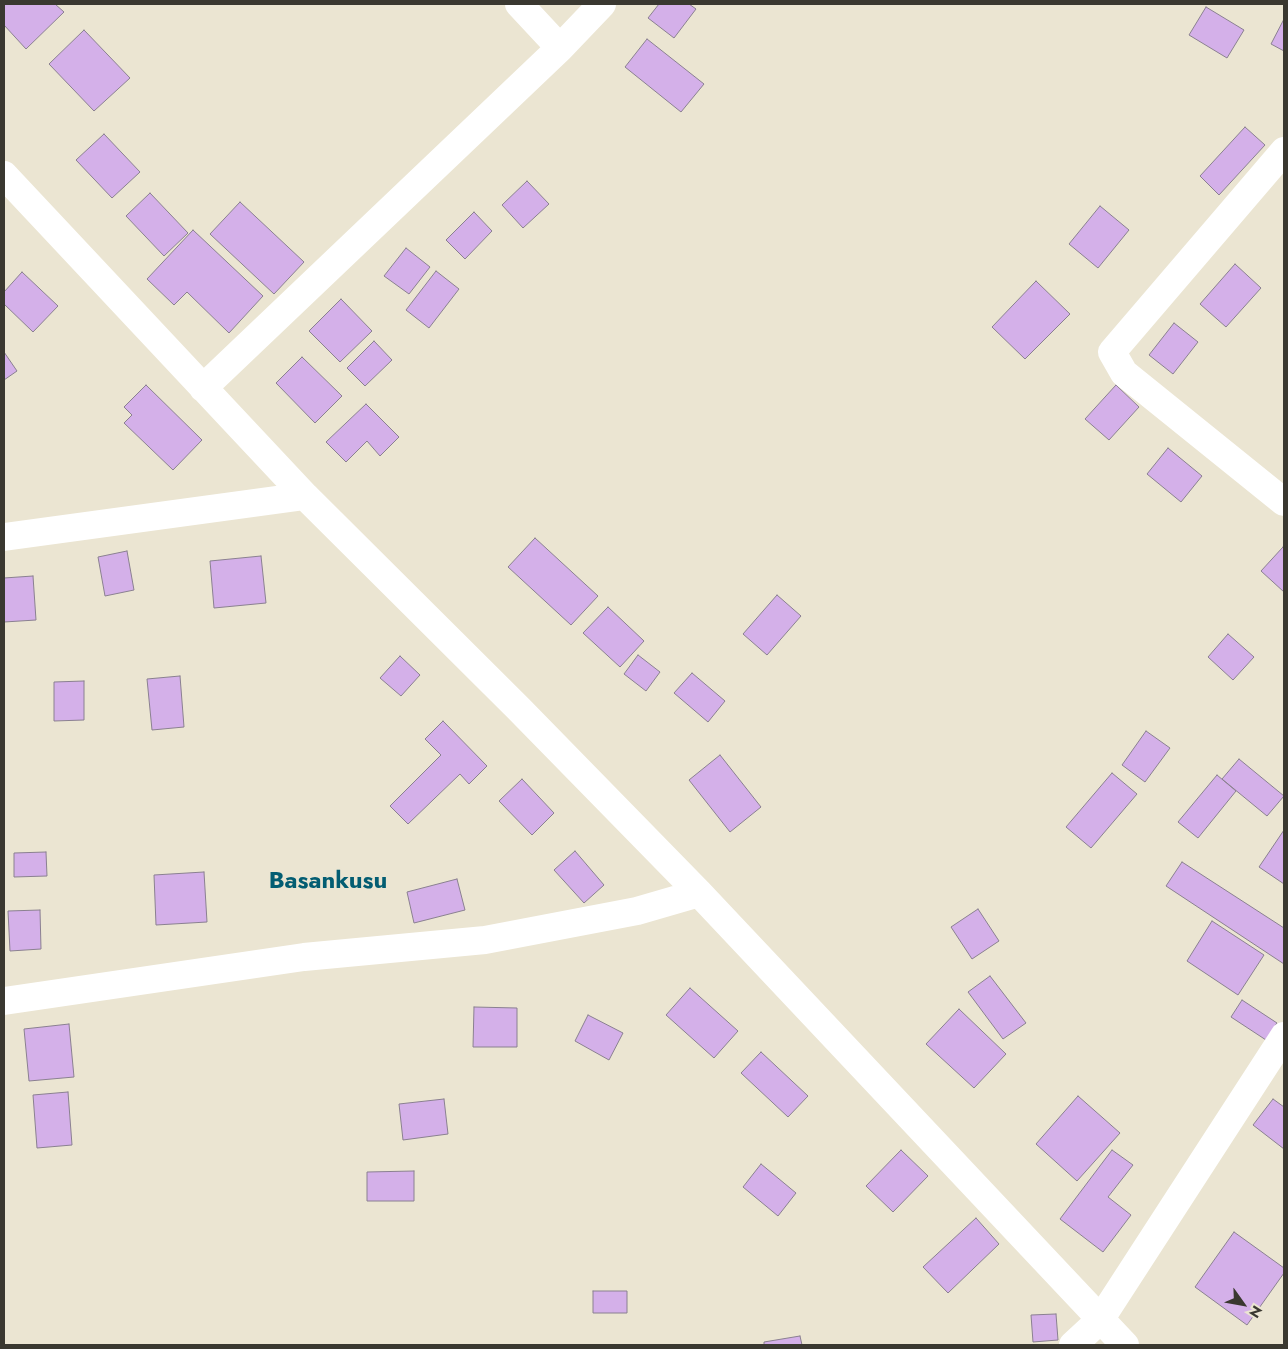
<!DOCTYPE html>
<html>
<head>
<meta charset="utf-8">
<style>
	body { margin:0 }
	#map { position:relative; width:1288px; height:1349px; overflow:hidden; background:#ebe5d2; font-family:Jost,sans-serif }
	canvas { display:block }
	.frame { position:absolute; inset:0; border:5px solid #3a3830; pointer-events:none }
	.north { position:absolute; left:1218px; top:1279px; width:50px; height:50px; -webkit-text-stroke:4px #ebe5d2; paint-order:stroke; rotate:122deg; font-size:14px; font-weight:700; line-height:20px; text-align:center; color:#3a3830 }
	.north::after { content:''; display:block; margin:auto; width:18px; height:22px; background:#3a3830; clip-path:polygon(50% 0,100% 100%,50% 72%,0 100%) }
</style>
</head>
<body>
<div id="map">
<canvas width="1288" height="1349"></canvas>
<div class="frame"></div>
<div class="north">N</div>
</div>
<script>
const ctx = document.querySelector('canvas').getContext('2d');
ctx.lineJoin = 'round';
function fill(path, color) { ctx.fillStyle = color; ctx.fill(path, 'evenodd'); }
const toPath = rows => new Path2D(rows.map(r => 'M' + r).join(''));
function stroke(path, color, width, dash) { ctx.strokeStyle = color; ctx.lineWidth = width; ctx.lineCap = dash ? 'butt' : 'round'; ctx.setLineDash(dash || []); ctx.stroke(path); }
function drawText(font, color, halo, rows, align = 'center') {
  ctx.font = font + ' Jost,sans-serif'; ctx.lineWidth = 4; ctx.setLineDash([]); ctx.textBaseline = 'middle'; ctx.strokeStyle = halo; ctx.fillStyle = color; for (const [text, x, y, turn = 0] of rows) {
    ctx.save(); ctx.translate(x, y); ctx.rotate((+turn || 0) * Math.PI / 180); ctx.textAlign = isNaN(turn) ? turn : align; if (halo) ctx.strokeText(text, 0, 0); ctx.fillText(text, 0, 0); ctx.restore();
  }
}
const building = toPath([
	[4,4,55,4,64,12,26,49,4,25,4,4],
	[659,4,689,4,696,9,674,38,648,18,659,4],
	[1206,7,1244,30,1227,58,1189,35,1206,7],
	[1284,19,1284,51,1271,44,1284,19],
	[84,30,130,78,94,111,49,64,84,30],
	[647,39,704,84,681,112,625,67,647,39],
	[1245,127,1265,145,1219,195,1200,176,1245,127],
	[104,134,140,172,112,198,76,160,104,134],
	[527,181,549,204,523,228,502,205,527,181],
	[150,193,188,233,164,256,126,216,150,193],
	[240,202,304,262,274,294,210,234,240,202],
	[1100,206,1129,230,1098,268,1069,244,1100,206],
	[474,212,492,231,465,259,446,240,474,212],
	[193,230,263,296,229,333,187,292,174,305,147,279,193,230],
	[406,248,430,267,409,294,384,276,406,248],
	[1235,264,1261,288,1226,327,1200,304,1235,264],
	[436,271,459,289,429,328,406,310,436,271],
	[22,272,58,306,33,332,4,304,4,292,22,272],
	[1036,281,1070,314,1025,359,992,327,1036,281],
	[341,299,372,331,340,362,309,331,341,299],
	[1174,323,1198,342,1173,374,1149,355,1174,323],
	[374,341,392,360,365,386,347,368,374,341],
	[4,352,17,371,4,380,4,352],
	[302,357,342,396,315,423,276,383,302,357],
	[146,385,202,440,173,470,124,423,132,415,124,407,146,385],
	[1116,385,1139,407,1109,440,1085,419,1116,385],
	[366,404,399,437,380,456,367,441,346,462,326,442,366,404],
	[1168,448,1202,476,1181,502,1147,474,1168,448],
	[535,538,598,596,571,625,508,567,535,538],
	[1283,547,1284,548,1284,592,1261,571,1283,547],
	[127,551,134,590,105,596,98,557,127,551],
	[261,556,266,603,214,608,210,561,261,556],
	[33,576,36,620,4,622,4,578,33,576],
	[777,595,801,616,767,655,743,634,777,595],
	[608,607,644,641,620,667,583,633,608,607],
	[1228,634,1254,657,1233,680,1208,657,1228,634],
	[638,655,660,672,646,691,624,674,638,655],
	[400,656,420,675,401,696,380,678,400,656],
	[692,673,725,701,708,722,674,693,692,673],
	[180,676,184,727,152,730,147,679,180,676],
	[84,681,84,720,54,721,54,682,84,681],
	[443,721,487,766,469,784,460,774,408,824,390,806,441,755,425,739,443,721],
	[1146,731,1170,748,1145,782,1122,765,1146,731],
	[720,755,761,807,730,832,689,780,720,755],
	[1239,759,1284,796,1267,816,1222,779,1239,759],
	[1112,773,1137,794,1091,848,1066,827,1112,773],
	[1217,775,1236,791,1198,838,1178,822,1217,775],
	[522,779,554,813,532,835,499,801,522,779],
	[1284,830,1284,884,1259,867,1284,830],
	[575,851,604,885,584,903,554,870,575,851],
	[46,852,47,876,14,877,14,853,46,852],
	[1182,862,1284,928,1284,964,1166,886,1182,862],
	[204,872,207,922,156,925,154,875,204,872],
	[457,879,465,910,414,923,407,892,457,879],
	[978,909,999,941,972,959,951,927,978,909],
	[40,910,41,949,10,951,8,911,40,910],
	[1212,921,1264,955,1238,995,1187,961,1212,921],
	[990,976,1026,1023,1003,1039,968,992,990,976],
	[690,988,738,1031,714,1058,666,1015,690,988],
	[1242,1000,1277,1023,1266,1040,1231,1017,1242,1000],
	[474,1007,517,1008,517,1047,473,1047,474,1007],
	[959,1009,1006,1054,974,1088,926,1044,959,1009],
	[588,1015,623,1033,609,1060,575,1041,588,1015],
	[69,1024,74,1077,29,1081,24,1029,69,1024],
	[761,1052,808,1096,788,1117,741,1073,761,1052],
	[68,1092,72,1145,37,1148,33,1095,68,1092],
	[1078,1096,1120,1133,1077,1181,1036,1144,1078,1096],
	[444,1099,448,1134,403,1140,399,1104,444,1099],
	[1273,1099,1284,1107,1284,1149,1253,1125,1273,1099],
	[901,1150,928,1176,893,1212,866,1186,901,1150],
	[1112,1150,1133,1165,1108,1197,1131,1215,1103,1252,1060,1219,1112,1150],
	[761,1164,796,1193,778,1216,743,1187,761,1164],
	[414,1171,414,1201,367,1201,367,1172,414,1171],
	[976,1218,999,1244,948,1293,923,1267,976,1218],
	[1234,1232,1284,1268,1284,1273,1247,1325,1195,1287,1234,1232],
	[593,1291,627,1291,627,1313,593,1313,593,1291],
	[1056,1314,1058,1340,1033,1342,1031,1315,1056,1314],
	[800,1336,802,1345,764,1345,764,1342,800,1336]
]);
fill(building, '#d4b0e9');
stroke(building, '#8a8090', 1);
stroke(toPath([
	[560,48,602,4],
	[1284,151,1112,352,1124,373,1284,502],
	[4,175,305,496,519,709,699,893,1125,1345],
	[203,388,560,48,519,4],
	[4,537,305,496],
	[4,1001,304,957,485,940,637,911,699,893],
	[1073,1345,1100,1320,1284,1036]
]), '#fff', 28);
drawText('bold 24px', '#035d72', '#ebe5d2', [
	["Basankusu",328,882]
]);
</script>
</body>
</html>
